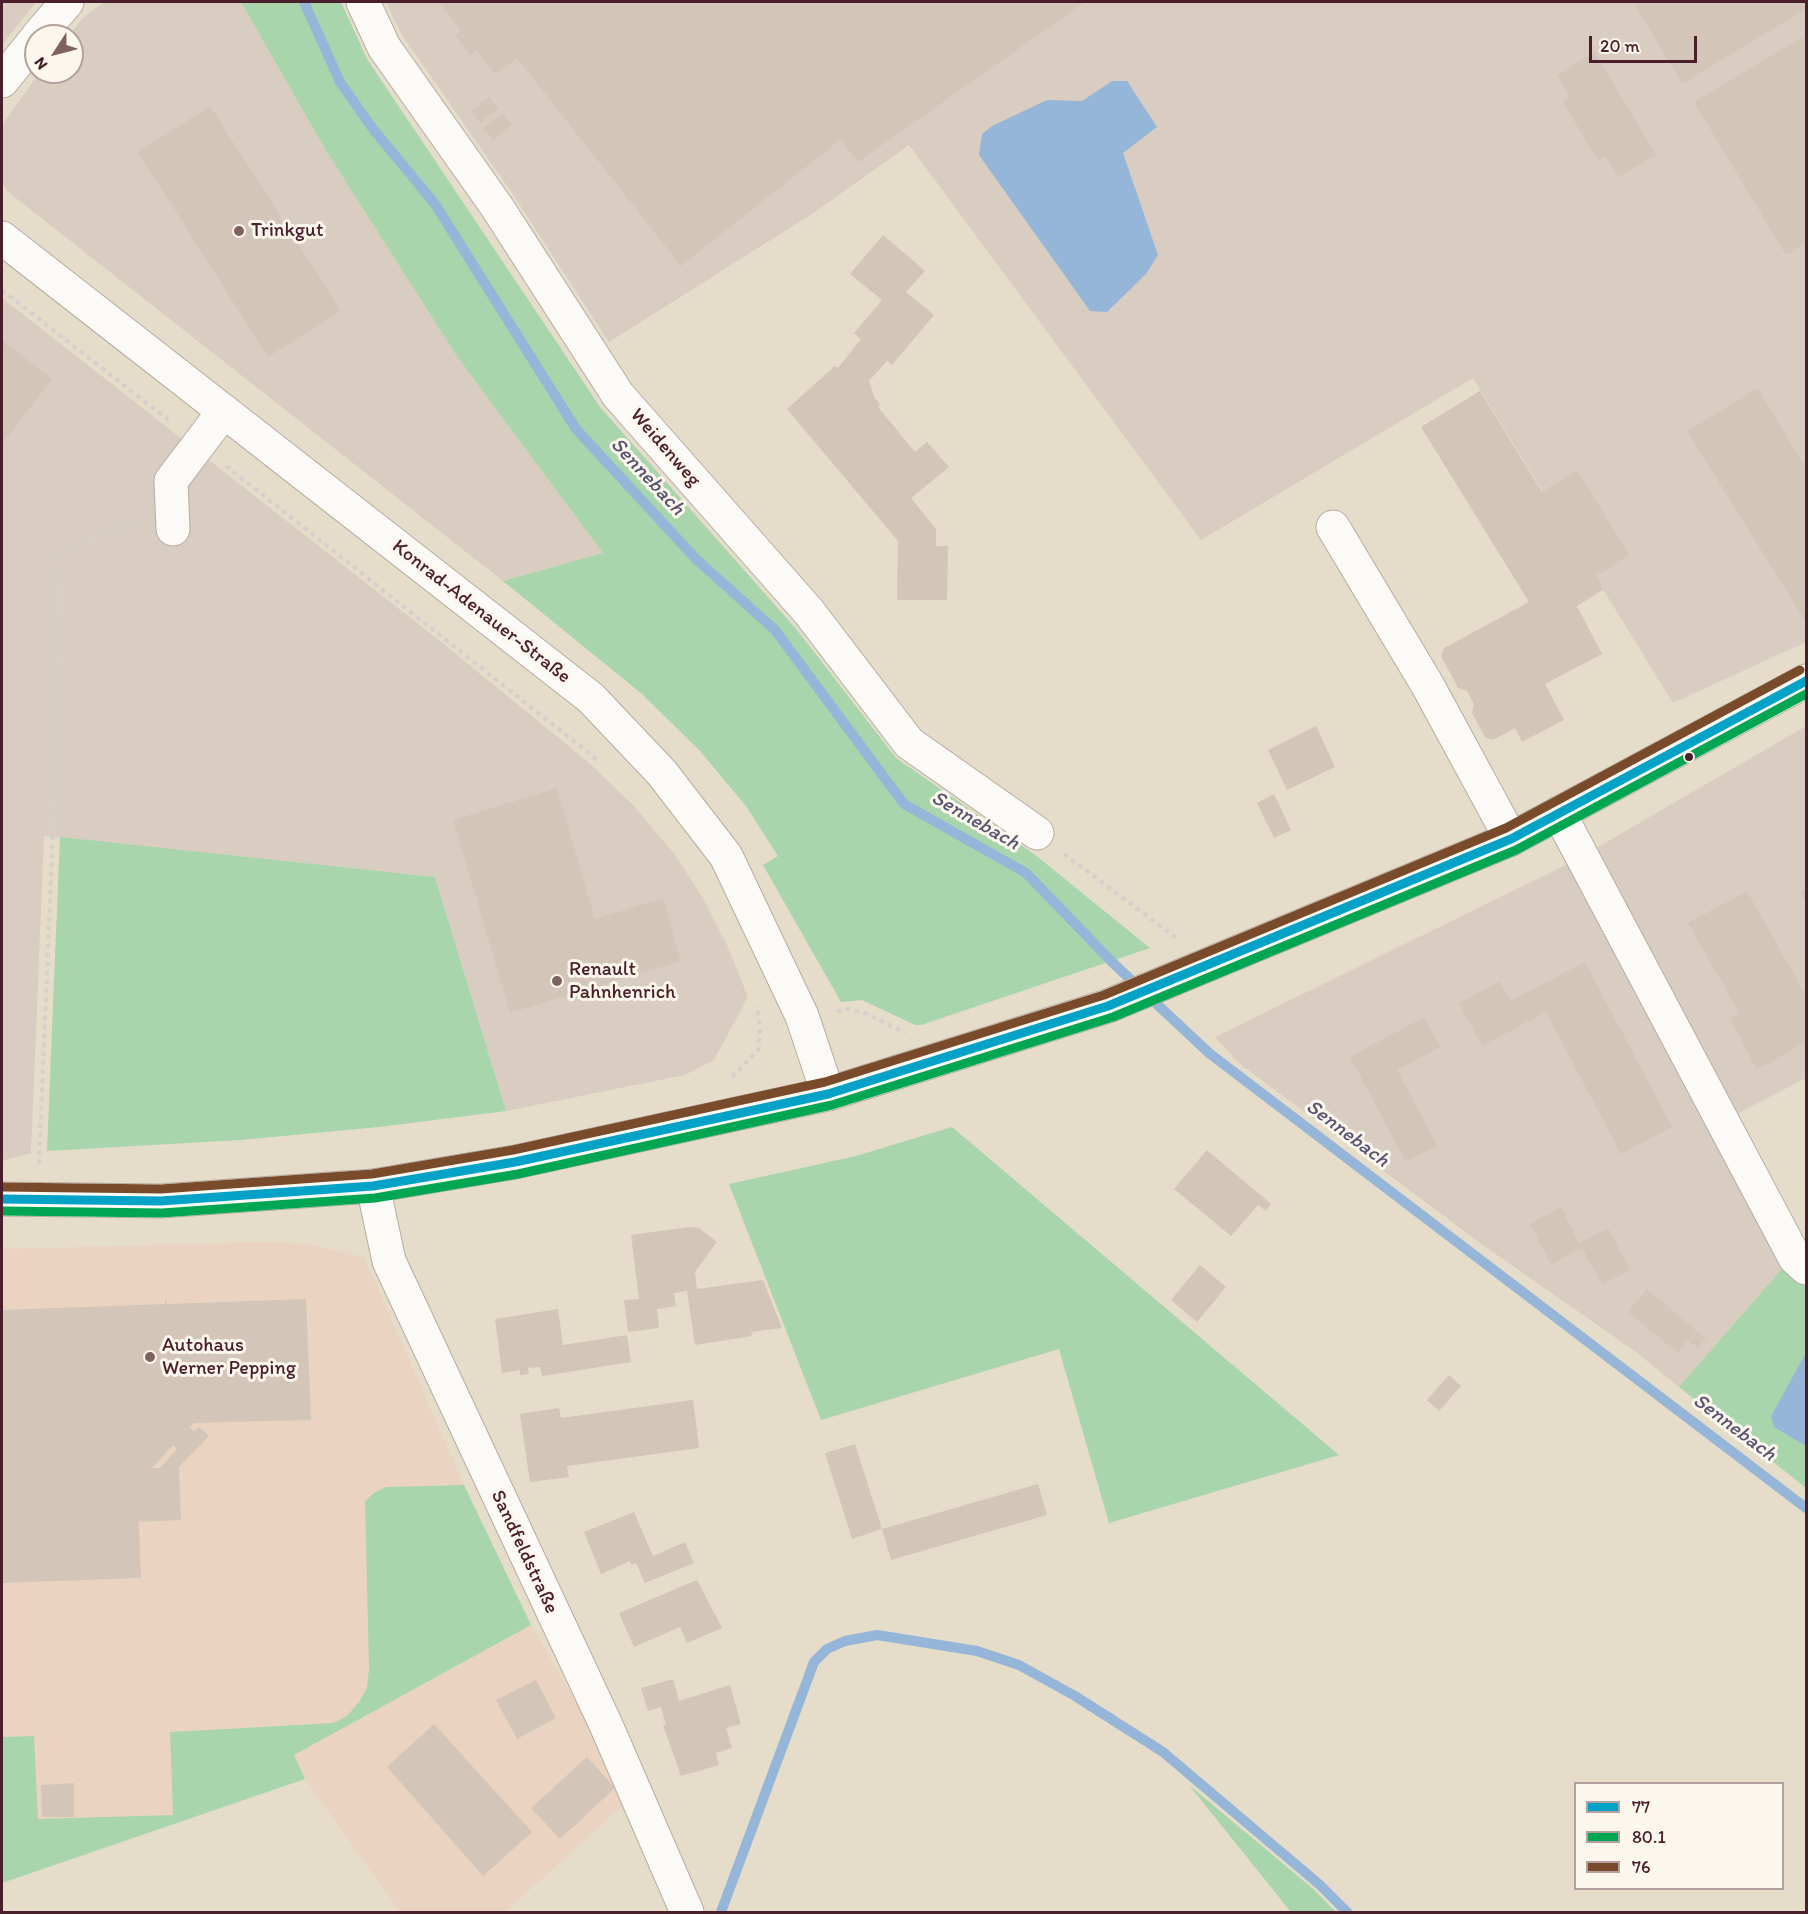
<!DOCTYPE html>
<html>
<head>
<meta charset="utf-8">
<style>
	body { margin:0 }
	#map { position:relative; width:1808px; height:1914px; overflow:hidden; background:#e5dcc9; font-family:Itim,sans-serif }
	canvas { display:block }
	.frame { position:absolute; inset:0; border:3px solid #4a1f2b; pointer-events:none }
	.legend { position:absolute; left:1574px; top:1782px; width:210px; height:108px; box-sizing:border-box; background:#fbf7ec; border:2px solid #b4a19f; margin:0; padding:8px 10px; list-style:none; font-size:18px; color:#4a1f2b }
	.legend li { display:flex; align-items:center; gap:12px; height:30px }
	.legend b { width:30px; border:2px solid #b4a19f }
	.north { position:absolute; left:24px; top:24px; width:60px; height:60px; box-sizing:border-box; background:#fbf7ec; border:2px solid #b4a19f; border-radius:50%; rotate:234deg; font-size:16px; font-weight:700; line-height:24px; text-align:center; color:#4a1f2b }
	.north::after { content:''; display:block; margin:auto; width:21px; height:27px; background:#806162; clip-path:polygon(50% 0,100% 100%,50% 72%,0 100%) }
	.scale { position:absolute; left:1589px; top:36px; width:108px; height:27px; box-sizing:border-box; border:3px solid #4a1f2b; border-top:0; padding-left:8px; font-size:18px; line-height:21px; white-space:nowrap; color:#4a1f2b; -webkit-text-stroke:4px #fbf7ec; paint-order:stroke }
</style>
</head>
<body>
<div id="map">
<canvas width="1808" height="1914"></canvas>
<div class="frame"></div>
<ul class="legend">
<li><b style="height:8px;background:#04a2c6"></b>77</li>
<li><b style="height:8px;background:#00a651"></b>80.1</li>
<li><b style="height:8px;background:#7a4b2a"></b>76</li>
</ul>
<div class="north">N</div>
<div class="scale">20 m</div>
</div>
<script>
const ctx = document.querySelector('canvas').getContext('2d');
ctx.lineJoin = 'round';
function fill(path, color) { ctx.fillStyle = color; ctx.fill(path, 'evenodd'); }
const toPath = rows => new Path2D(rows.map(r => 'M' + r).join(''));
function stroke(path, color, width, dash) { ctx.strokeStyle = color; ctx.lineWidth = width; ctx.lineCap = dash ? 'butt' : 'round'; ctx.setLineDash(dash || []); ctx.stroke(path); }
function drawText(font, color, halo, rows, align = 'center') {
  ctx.font = font + ' Itim,sans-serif'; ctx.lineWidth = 6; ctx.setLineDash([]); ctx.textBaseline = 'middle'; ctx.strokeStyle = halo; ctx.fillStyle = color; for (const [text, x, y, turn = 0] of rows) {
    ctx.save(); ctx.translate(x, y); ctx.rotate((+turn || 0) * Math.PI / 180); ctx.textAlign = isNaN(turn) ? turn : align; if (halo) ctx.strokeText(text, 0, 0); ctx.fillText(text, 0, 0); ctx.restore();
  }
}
fill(toPath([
	[265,1242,310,1244,364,1257,464,1485,386,1487,367,1688,359,1702,347,1716,333,1723,170,1732,173,1815,38,1820,34,1736,2,1737,2,1249],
	[531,1625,591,1729,626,1803,505,1912,400,1912,305,1779,294,1755]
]), '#ead4c1');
fill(toPath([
	[2,2,36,2,2,45],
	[104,2,241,2,325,149,456,355,604,553,503,581,7,191,2,182,2,125,40,72,72,72,72,36,69,36,82,19],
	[386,2,1806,2,1806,642,1673,703,1473,378,1201,540,909,145,812,214,609,342,512,193,400,32],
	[2,298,440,641,588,762,633,805,676,856,702,897,727,945,748,997,714,1060,685,1075,506,1111,435,877,44,836,31,1153,2,1161],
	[1806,726,1806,1078,1714,1126,1787,1263,1679,1387,1636,1352,1487,1248,1240,1064,1215,1037,1574,861]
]), '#d9cdc1');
fill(toPath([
	[241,2,341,2,367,59,600,407,797,630,896,758,1034,854,1150,948,921,1025,915,1025,862,1000,841,1002,763,865,778,856,746,806,700,751,642,694,503,581,603,553,456,355,325,149],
	[60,837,435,877,506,1111,379,1127,240,1140,47,1151],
	[952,1127,1339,1455,1109,1523,1059,1349,821,1420,729,1184,856,1156],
	[1787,1263,1806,1281,1806,1488,1679,1387],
	[464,1485,531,1625,294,1755,305,1779,2,1883,2,1737,34,1736,38,1819,173,1815,170,1732,333,1723,347,1716,359,1702,367,1688,369,1668,365,1501,374,1493,386,1487],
	[1189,1785,1312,1888,1336,1912,1291,1912]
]), '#a8d5ac');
fill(toPath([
	[1112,81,1127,81,1157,127,1123,153,1158,255,1146,274,1107,312,1090,311,979,155,982,134,992,126,1047,100,1082,101],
	[1806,1353,1806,1446,1774,1427,1771,1416]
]), '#95b6d8');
stroke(toPath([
	[304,2,340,82,373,129,435,204,576,429,696,559,775,630,904,804,1026,873,1113,963,1209,1053,1806,1508],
	[721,1912,814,1662,827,1649,845,1641,877,1635,977,1651,1019,1665,1075,1696,1163,1752,1320,1885,1347,1912]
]), '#95b6d8', 10);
fill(toPath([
	[438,2,1085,2,858,162,840,140,681,266,517,58,495,74,477,50,470,55,455,35,461,30],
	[1633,2,1806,2,1806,9,1682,84],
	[1806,35,1806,243,1786,255,1694,102],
	[1595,52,1656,155,1618,177,1605,156,1598,160,1562,101,1570,97,1557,75],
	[489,97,499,109,480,123,471,111],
	[210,106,341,311,268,357,138,152],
	[502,113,512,125,493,140,483,128],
	[883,235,925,271,906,292,934,315,892,365,887,361,869,381,874,397,880,404,878,407,915,452,927,442,949,467,911,498,936,529,936,546,948,546,947,600,897,600,898,541,787,409,835,366,838,368,861,339,854,333,882,300,850,274],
	[2,340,52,379,2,444],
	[1758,388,1806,468,1806,622,1687,431],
	[1480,391,1542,492,1577,470,1629,555,1596,576,1604,589,1577,606,1602,654,1545,684,1564,720,1522,742,1515,728,1493,740,1485,737,1472,713,1474,704,1467,691,1458,688,1441,656,1444,648,1529,602,1421,427],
	[1316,726,1335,767,1287,790,1268,750],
	[557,788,595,919,663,898,681,961,510,1013,453,820],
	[1274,794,1291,830,1274,838,1257,803],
	[1806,889,1806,903,1800,892],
	[1747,891,1806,996,1806,1042,1757,1070,1730,1018,1739,1012,1688,923],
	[1585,962,1672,1127,1621,1154,1546,1012,1482,1046,1459,1003,1500,981,1510,1001],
	[1424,1017,1440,1047,1397,1070,1437,1145,1406,1162,1350,1057],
	[1207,1150,1271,1204,1266,1211,1258,1205,1231,1236,1174,1189],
	[1561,1207,1579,1243,1608,1228,1630,1270,1602,1285,1582,1248,1551,1264,1530,1224],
	[689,1227,699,1228,717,1242,695,1272,697,1289,763,1280,782,1328,751,1332,752,1336,695,1345,687,1291,674,1293,676,1306,657,1309,659,1328,628,1332,624,1300,639,1299,631,1235],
	[1200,1265,1226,1287,1197,1322,1171,1300],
	[1647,1289,1696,1330,1678,1353,1628,1312],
	[165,1298,167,1304,306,1299,311,1420,194,1423,190,1427,194,1431,199,1427,209,1436,179,1467,181,1520,139,1522,141,1578,2,1583,2,1310,165,1304],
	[173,1445,177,1449,160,1468,152,1468],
	[558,1309,563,1345,627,1335,631,1362,542,1376,540,1367,528,1368,529,1374,520,1375,520,1370,502,1373,495,1319],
	[1698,1331,1706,1338,1698,1348,1689,1341],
	[1449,1375,1461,1386,1439,1411,1427,1400],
	[693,1400,699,1448,567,1466,569,1477,530,1482,520,1414,559,1408,561,1418],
	[855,1444,882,1529,852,1539,825,1453],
	[1038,1484,1047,1515,891,1560,882,1529],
	[634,1512,653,1556,685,1542,694,1563,645,1583,636,1563,632,1565,630,1561,601,1574,584,1532],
	[697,1580,722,1628,687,1643,680,1627,634,1647,619,1613],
	[673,1679,679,1701,730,1685,741,1724,726,1728,732,1748,716,1753,719,1765,681,1776,663,1725,666,1725,661,1707,648,1711,641,1688],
	[536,1680,556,1718,517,1739,496,1700],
	[434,1724,532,1832,483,1876,387,1767],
	[587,1757,615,1788,560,1839,531,1808],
	[74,1783,74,1817,42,1817,41,1785]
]), '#d4c5b9');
const minor = toPath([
	[363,2,384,47,497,207,618,395,809,612,909,743,1037,833],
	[38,36,67,2],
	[2,81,36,39],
	[2,238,591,698,662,773,726,856,802,1016,828,1094],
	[1333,527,1428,686,1511,839],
	[173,529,171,481,224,411],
	[1559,813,1795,1258,1806,1268],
	[373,1186,389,1261,606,1725,687,1912]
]);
const major = toPath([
	[2,1199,161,1201,373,1186,515,1162,828,1094,1108,1006,1511,839,1806,681]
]);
stroke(minor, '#b6aca1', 35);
stroke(major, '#b6aca1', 35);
stroke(toPath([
	[2,290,171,422],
	[226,466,599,761],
	[1064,854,1178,939],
	[837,1011,849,1009,867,1014,905,1033],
	[732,1077,758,1050,760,1030,757,1006],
	[39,1164,53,830,61,553,137,519]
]), '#d5d0cc', 4, [4.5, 4.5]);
stroke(minor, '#fbfaf7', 33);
stroke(major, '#fbfaf7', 33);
stroke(toPath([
	[2,1199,161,1201,373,1186,515,1162,828,1094,1108,1006,1511,839,1806,681]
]), '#04a2c6', 9);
stroke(toPath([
	[2,1211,162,1213,375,1198,518,1174,832,1105,1113,1017,1516,850,1806,694]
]), '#00a651', 9);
stroke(toPath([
	[2,1187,161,1189,372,1174,513,1150,825,1082,1104,995,1506,828,1800,670]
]), '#7a4b2a', 9);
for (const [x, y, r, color] of [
	[239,231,6,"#806162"],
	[1689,757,5,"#4a1f2b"],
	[557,981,6,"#806162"],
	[150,1357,6,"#806162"]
]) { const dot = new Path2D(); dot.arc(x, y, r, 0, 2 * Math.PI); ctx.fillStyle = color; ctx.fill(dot); stroke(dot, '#fbf7ec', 2); }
drawText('20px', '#4a1f2b', '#fbf7ec', [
	["Trinkgut",251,231],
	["Renault",569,970],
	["Pahnhenrich",569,993],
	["Autohaus",162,1346],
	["Werner Pepping",162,1369]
], 'left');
drawText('20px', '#4a1f2b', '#fbf7ec', [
	["Weidenweg",665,448,49],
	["Konrad-Adenauer-Straße",481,612,38],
	["Sandfeldstraße",524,1552,65]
]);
drawText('italic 21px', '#5a5573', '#fbf7ec', [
	["Sennebach",647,477,47],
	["Sennebach",975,821,30],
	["Sennebach",1347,1134,37],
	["Sennebach",1734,1428,37]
]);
</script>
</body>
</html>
